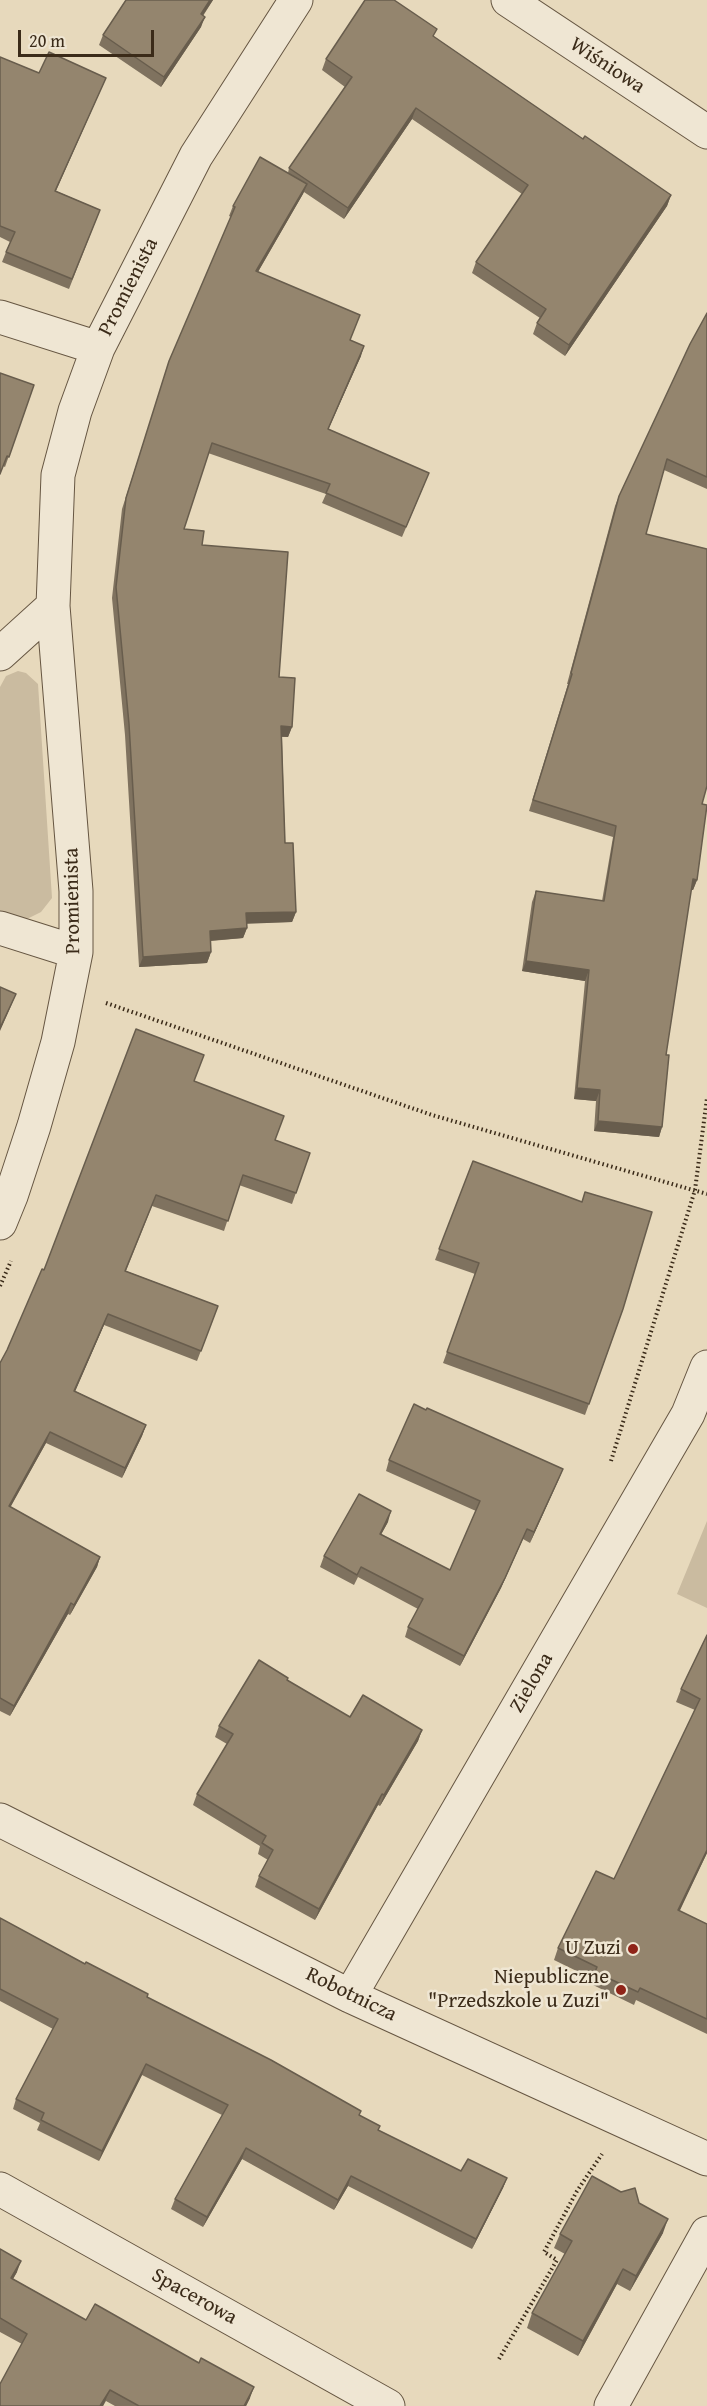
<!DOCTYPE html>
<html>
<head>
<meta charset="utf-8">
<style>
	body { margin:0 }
	#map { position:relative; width:707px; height:2406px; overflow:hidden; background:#e7d9bc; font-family:"Gentium Book Plus",serif }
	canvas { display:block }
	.scale { position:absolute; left:18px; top:30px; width:136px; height:27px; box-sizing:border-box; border:3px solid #3b2b19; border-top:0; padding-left:8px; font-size:18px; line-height:21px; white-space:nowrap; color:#3b2b19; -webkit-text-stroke:4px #efe6d3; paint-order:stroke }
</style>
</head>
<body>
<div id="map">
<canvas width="707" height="2406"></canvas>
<div class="scale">20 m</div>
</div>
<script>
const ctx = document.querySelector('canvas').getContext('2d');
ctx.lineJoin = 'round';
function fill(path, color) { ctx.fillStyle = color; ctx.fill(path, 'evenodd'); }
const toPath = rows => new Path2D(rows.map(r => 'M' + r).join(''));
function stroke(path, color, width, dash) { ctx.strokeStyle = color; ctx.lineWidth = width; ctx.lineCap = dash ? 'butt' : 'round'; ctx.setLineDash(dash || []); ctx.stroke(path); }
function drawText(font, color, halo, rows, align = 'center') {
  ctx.font = font + ' "Gentium Book Plus",serif'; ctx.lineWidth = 5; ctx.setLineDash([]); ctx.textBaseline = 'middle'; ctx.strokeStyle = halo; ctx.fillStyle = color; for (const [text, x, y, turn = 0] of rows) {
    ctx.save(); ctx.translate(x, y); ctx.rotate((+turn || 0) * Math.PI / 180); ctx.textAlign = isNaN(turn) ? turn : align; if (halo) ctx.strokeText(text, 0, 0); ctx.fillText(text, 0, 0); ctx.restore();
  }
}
fill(toPath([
	[18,671,26,673,38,684,52,898,41,912,27,919,0,912,0,687,6,676],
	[707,1521,707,1608,677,1594]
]), '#cabba0');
const street = toPath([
	[508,0,707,132],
	[0,317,98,348],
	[0,654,53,606],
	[0,928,76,952],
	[0,1223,11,1196,34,1126,58,1042,76,952,76,891,53,606,58,475,75,411,98,348,196,156,296,0],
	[0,1820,350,1996,707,2159],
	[350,1996,688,1414,707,1367],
	[0,2189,388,2406],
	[611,2406,707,2233]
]);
stroke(street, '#665642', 35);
stroke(toPath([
	[106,1003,432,1115,707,1194],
	[0,1286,11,1261],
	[611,1461,695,1190,707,1098],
	[499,2359,557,2260,544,2252,577,2191,602,2154]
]), '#3b2b19', 4, [1.5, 3]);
stroke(street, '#efe6d3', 33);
fill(toPath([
	[126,0,213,0,203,16,201,27,161,87,99,45,103,35],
	[434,37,583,139,671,195,667,206,565,356,533,334,537,323,540,318,472,273,476,262,522,194,412,119,344,219,304,192,258,272,350,340,361,356,328,429,425,483,402,537,322,503,326,494,208,453,184,529,202,545,279,677,292,727,288,737,282,737,285,843,296,912,292,922,247,923,247,928,243,938,211,941,211,952,207,963,139,967,125,735,112,598,122,509,166,372,231,217,229,216,233,206,288,173,289,168,345,87,322,70,326,59],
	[0,57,39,73,106,78,56,191,100,210,69,289,2,262,10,242,0,237],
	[707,313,707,489,664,470,646,534,702,804,697,880,693,890,691,890,666,1055,662,1127,659,1137,594,1131,596,1101,574,1099,585,981,522,971,532,902,536,891,602,901,613,837,529,811,568,684,567,684,615,506,619,496],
	[34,385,5,467,3,466],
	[194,1081,275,1140,310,1153,292,1204,239,1185,224,1231,152,1206,126,1271,218,1306,197,1361,104,1325,75,1391,146,1425,142,1436,122,1478,46,1443,10,1507,100,1557,97,1567,70,1615,68,1614,10,1716,0,1711,0,1363,7,1350,44,1270],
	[473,1161,582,1202,585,1192,623,1309,585,1415,443,1363,475,1274,435,1260],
	[389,1460,563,1469,530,1543,523,1539,501,1588,460,1666,405,1637,408,1627,418,1609,358,1577,354,1585,320,1567,324,1556,388,1522,381,1534,450,1570,476,1511,386,1471],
	[707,1635,707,1853,679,1911,707,1924,707,2034,636,2000,634,2005,591,1984,593,1979,554,1960,558,1948,614,1879,695,1710,676,1702,681,1689],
	[287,1680,350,1717,422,1730,418,1741,380,1806,378,1805,315,1920,255,1887,259,1876,268,1860,258,1854,260,1846,193,1805,197,1794,227,1744,215,1737,219,1726],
	[0,1918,147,1997,359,2115,378,2130,461,2171,507,2178,503,2188,472,2249,348,2186,334,2210,242,2159,203,2227,171,2209,175,2199,222,2115,142,2075,99,2161,37,2130,40,2123,13,2109,16,2099,53,2029,0,2001],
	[639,2203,663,2233,630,2291,617,2284,578,2356,527,2328,532,2313,565,2254,554,2248,560,2234],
	[0,2249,17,2272,13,2279,86,2320,250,2398,246,2406,115,2406,106,2401,103,2406,0,2406,22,2344,0,2332]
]), '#7f725f');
fill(toPath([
	[210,0,213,0,197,24,201,14],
	[205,17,201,27,161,87,164,77],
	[106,78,102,87,51,201,55,191],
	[416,108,412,119,344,219,348,208],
	[307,184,303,194,252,282,256,271],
	[671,195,667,206,565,356,569,345],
	[364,346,361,356,324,439,328,429],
	[281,726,292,727,288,737,277,736],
	[693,879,697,880,693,890,689,890],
	[296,912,292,922,242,924,246,913],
	[247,928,243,938,206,941,210,931],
	[211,952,207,963,139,967,143,957],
	[526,961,589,970,585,981,522,971],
	[16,994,11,1006,0,1031,0,1028],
	[577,1088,600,1090,596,1101,574,1099],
	[598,1121,662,1127,659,1137,594,1131],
	[108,1314,104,1325,71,1401,74,1391],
	[146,1425,142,1436,122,1478,125,1468],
	[50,1432,46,1443,5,1517,9,1506],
	[563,1469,559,1479,530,1543,534,1532],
	[391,1511,388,1522,376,1544,380,1534],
	[527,1529,501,1588,460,1666,464,1656],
	[100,1557,97,1567,70,1615,74,1605],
	[71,1603,68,1614,10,1716,14,1706],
	[422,1730,418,1741,380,1806,384,1795],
	[382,1794,378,1805,315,1920,319,1909],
	[707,1850,707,1853,674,1923,678,1910],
	[146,2064,142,2075,99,2161,102,2151],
	[246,2148,242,2159,203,2227,207,2217],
	[351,2176,348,2186,334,2210,338,2200],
	[507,2178,503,2188,472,2249,476,2239],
	[668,2219,663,2233,630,2291,636,2276],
	[21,2261,17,2272,7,2289,11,2278],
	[623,2269,617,2284,578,2356,583,2341],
	[254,2387,250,2398,246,2406,244,2406],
	[110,2390,103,2406,100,2406]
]), '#685d4d');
const building = toPath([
	[126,0,210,0,201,14,205,17,164,77,103,35,126,0],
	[365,0,394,0,437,29,433,36,583,139,585,136,671,195,569,345,537,323,546,309,476,262,528,185,416,108,348,208,289,168,352,77,326,59,365,0],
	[49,52,106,78,55,191,100,210,72,279,6,252,15,232,0,226,0,57,39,73,49,52],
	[260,157,307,184,256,271,360,315,350,340,364,346,328,429,429,473,406,527,326,493,330,484,212,443,184,529,204,531,202,545,288,552,279,677,295,678,292,727,281,726,285,843,293,843,296,912,246,913,247,928,210,931,211,952,143,957,129,724,116,587,126,498,169,361,235,207,233,206,260,157],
	[707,313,707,477,667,459,646,534,707,549,707,786,702,804,707,805,697,880,693,879,666,1055,669,1055,662,1127,598,1121,600,1090,577,1088,589,970,526,961,536,891,604,901,616,826,533,800,572,674,571,673,619,496,690,344,707,313],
	[0,373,34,385,9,457,7,456,0,474,0,373],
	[0,987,16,994,0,1028,0,987],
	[136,1029,204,1055,194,1081,284,1116,275,1140,310,1153,296,1193,243,1175,228,1221,156,1195,125,1271,218,1306,201,1351,108,1314,74,1391,146,1425,125,1468,50,1432,9,1506,100,1557,74,1605,71,1603,14,1706,0,1698,0,1363,7,1350,42,1269,44,1270,136,1029],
	[473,1161,582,1202,585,1192,652,1212,623,1309,589,1404,447,1352,479,1263,439,1249,473,1161],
	[414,1404,426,1410,427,1408,563,1469,534,1532,527,1529,505,1578,464,1656,408,1627,423,1599,361,1567,357,1575,324,1556,359,1494,391,1511,380,1534,450,1570,480,1501,389,1460,414,1404],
	[707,1635,707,1850,678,1910,707,1924,707,2019,640,1988,638,1992,595,1972,597,1967,558,1948,596,1871,614,1879,700,1699,681,1689,707,1635],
	[259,1660,288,1678,287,1680,350,1717,363,1695,422,1730,384,1795,382,1794,319,1909,259,1876,273,1850,262,1843,266,1836,197,1794,233,1734,219,1726,259,1660],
	[0,1918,85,1964,86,1962,148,1994,147,1997,271,2060,361,2111,359,2115,380,2126,378,2130,461,2171,468,2159,507,2178,476,2239,351,2176,338,2200,246,2148,207,2217,175,2199,228,2105,146,2064,102,2151,41,2120,44,2113,16,2099,58,2019,0,1989,0,1918],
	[592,2176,621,2192,635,2188,639,2203,668,2219,636,2276,623,2269,583,2341,532,2313,572,2241,560,2234,592,2176],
	[0,2249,21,2261,11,2278,86,2320,95,2304,199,2363,201,2358,254,2387,244,2406,139,2406,110,2390,100,2406,0,2406,0,2384,27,2334,0,2318,0,2249]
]);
fill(building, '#94856e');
stroke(building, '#685d4d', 1.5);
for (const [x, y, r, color] of [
	[633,1949,6,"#8f2418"],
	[621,1990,6,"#8f2418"]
]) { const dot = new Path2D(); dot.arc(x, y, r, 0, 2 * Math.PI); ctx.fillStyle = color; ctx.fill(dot); stroke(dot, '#efe6d3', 2); }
drawText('21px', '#3b2b19', '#efe6d3', [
	["Wiśniowa",607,66,33],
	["Promienista",129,287,-63],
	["Promienista",73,901,-91],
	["Zielona",532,1683,-60],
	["Robotnicza",351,1995,26],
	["Spacerowa",194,2297,29]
]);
drawText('21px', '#3b2b19', '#efe6d3', [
	["U Zuzi",621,1949],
	["Niepubliczne",609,1978],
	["\"Przedszkole u Zuzi\"",609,2002]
], 'right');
</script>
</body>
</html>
